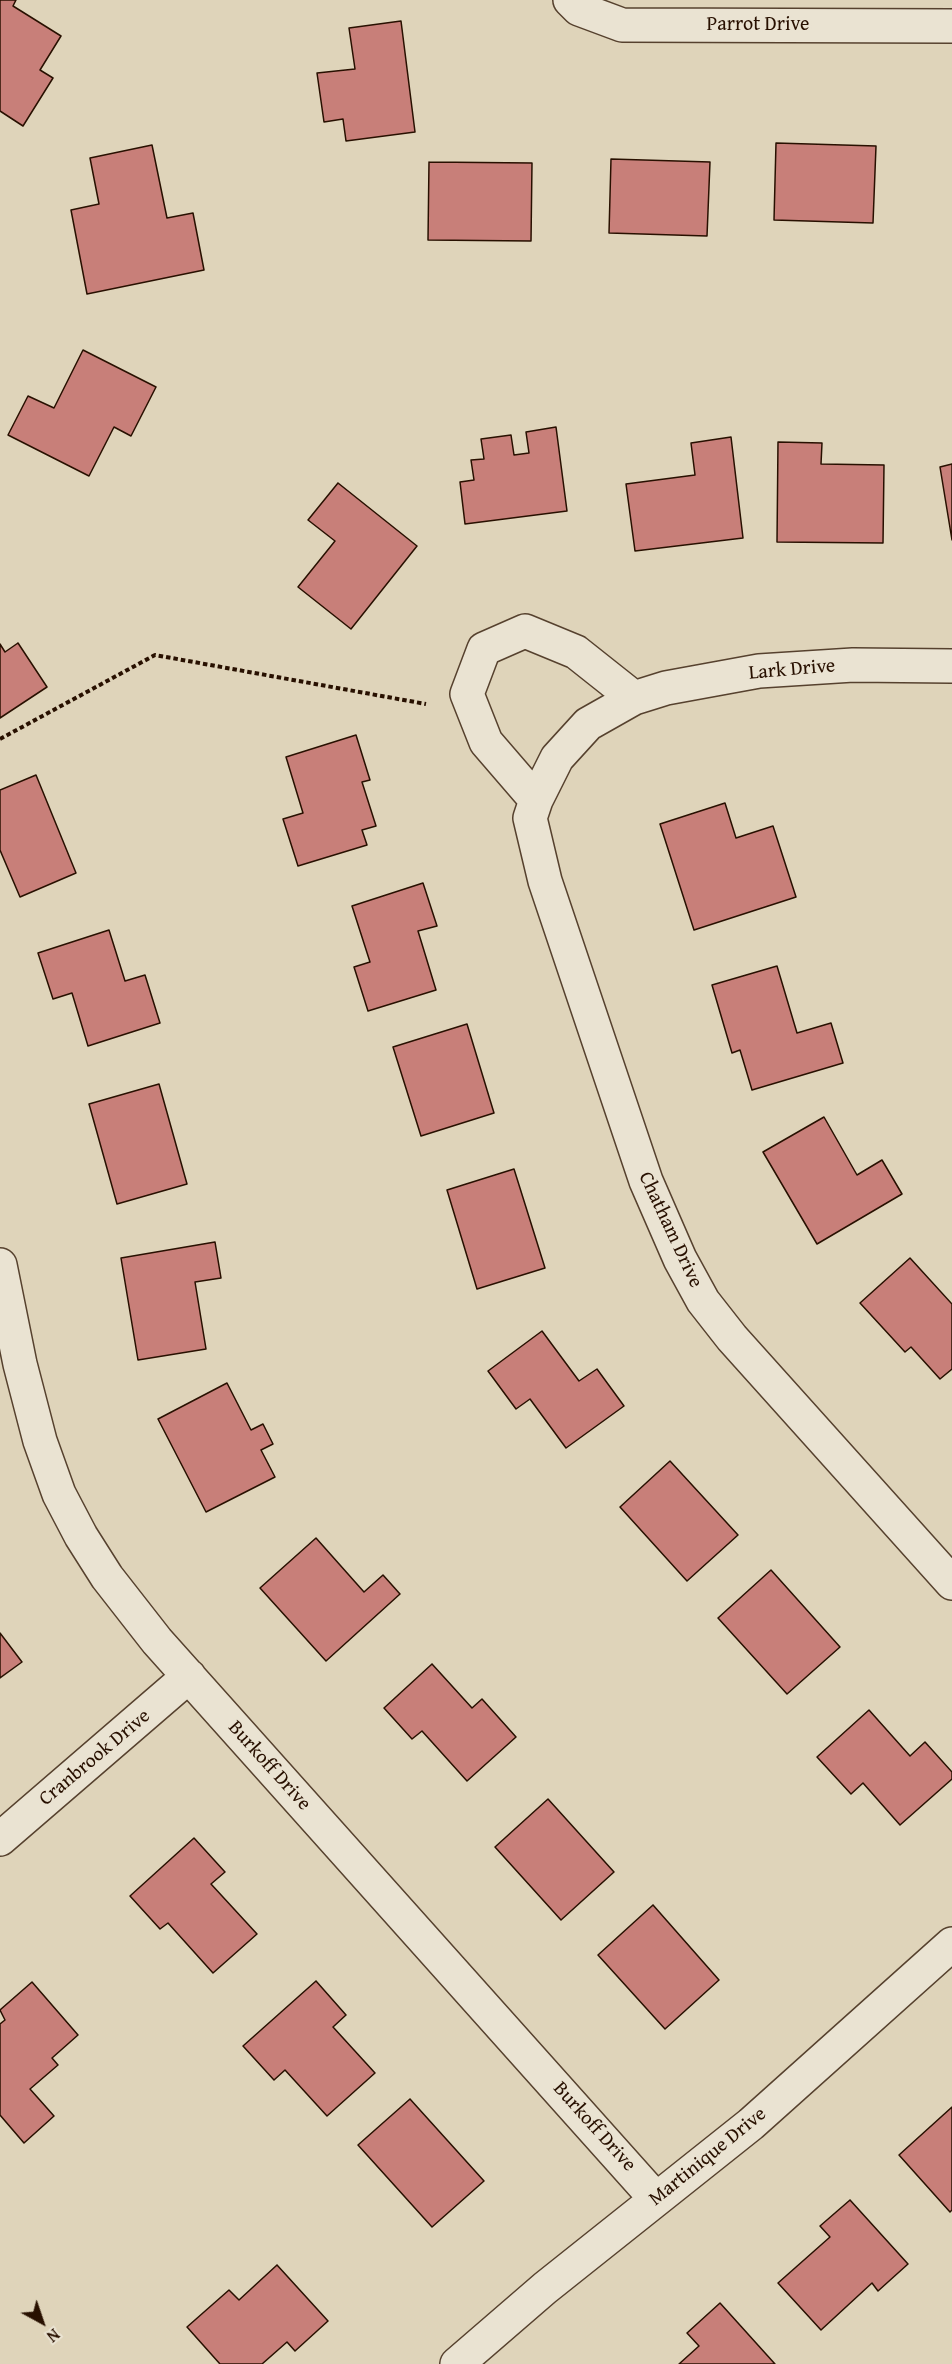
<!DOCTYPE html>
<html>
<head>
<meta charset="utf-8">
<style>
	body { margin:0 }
	#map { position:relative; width:952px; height:2364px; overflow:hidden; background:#dfd4ba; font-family:"Gentium Book Plus",serif }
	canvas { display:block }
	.north { position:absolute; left:12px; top:2292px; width:60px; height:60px; -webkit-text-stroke:4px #eae3d2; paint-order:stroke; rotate:140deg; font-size:16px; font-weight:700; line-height:24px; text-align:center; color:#281000 }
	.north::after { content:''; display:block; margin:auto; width:21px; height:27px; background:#281000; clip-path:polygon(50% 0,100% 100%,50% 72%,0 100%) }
</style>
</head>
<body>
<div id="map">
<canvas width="952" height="2364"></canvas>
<div class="north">N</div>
</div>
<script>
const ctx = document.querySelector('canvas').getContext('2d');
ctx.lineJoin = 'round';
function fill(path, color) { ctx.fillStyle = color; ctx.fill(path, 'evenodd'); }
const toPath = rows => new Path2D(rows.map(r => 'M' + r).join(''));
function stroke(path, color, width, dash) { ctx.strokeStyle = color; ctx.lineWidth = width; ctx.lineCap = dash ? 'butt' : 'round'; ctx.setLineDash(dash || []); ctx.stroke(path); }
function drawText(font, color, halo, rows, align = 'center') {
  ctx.font = font + ' "Gentium Book Plus",serif'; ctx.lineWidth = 6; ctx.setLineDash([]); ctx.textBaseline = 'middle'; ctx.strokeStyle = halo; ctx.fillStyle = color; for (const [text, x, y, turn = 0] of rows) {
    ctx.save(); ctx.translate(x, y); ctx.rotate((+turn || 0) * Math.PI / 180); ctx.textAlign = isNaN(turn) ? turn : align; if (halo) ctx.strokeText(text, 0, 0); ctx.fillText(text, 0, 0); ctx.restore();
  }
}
const building = toPath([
	[0,0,16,0,13,6,61,36,40,70,53,78,23,126,0,111,0,0],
	[401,21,415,132,346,141,343,119,324,122,317,73,355,69,349,28,401,21],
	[776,143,876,146,873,223,774,220,776,143],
	[152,145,167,218,193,213,204,270,87,294,71,210,99,204,90,158,152,145],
	[611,159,710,162,707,236,609,233,611,159],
	[429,162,532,163,531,241,428,240,429,162],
	[83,350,156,387,131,436,114,427,89,476,8,435,28,396,54,408,83,350],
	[556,427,567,511,465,524,460,482,474,480,471,460,484,459,481,439,511,435,514,455,529,453,526,432,556,427],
	[731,437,743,538,635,551,626,484,695,475,691,443,731,437],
	[778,442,822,443,821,464,884,465,883,543,777,542,778,442],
	[952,464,952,540,940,467,952,464],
	[338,483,417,546,351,629,298,587,335,541,308,520,338,483],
	[18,643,47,687,0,718,0,644,5,652,18,643],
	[356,735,370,780,362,782,376,826,362,830,367,845,298,866,283,819,303,813,286,757,356,735],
	[36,775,76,873,20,897,0,850,0,790,36,775],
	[725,803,736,838,773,826,796,897,694,930,660,824,725,803],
	[423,883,437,926,418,931,436,990,368,1011,354,967,370,962,352,906,423,883],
	[109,930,125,981,145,975,160,1023,88,1046,72,993,53,999,38,953,109,930],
	[777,966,797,1033,831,1023,843,1063,752,1090,740,1050,732,1053,712,985,777,966],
	[467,1024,494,1113,421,1136,393,1047,467,1024],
	[159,1084,187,1184,117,1204,89,1104,159,1084],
	[824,1117,857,1175,882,1160,902,1194,817,1244,763,1152,824,1117],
	[514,1169,545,1268,477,1289,447,1190,514,1169],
	[215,1242,221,1278,195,1282,206,1349,138,1360,121,1258,215,1242],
	[910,1258,952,1304,952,1369,940,1379,911,1347,905,1352,860,1303,910,1258],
	[542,1331,579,1381,597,1369,624,1406,566,1448,530,1399,516,1409,488,1371,542,1331],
	[227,1383,251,1430,263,1424,273,1444,261,1450,275,1477,206,1512,158,1419,227,1383],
	[670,1461,738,1535,687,1581,620,1507,670,1461],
	[316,1538,364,1592,383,1575,400,1594,326,1661,260,1588,316,1538],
	[771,1570,840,1647,787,1694,718,1618,771,1570],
	[0,1633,22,1662,0,1678,0,1633],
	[432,1664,472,1708,482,1699,516,1737,467,1781,422,1731,412,1739,384,1708,432,1664],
	[869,1710,910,1756,925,1742,952,1772,952,1779,900,1825,863,1783,851,1794,817,1757,869,1710],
	[548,1799,614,1872,561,1920,495,1847,548,1799],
	[194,1838,225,1872,211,1884,257,1934,213,1973,168,1923,160,1929,130,1896,194,1838],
	[653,1905,719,1980,665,2029,598,1955,653,1905],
	[316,1981,346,2015,333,2027,375,2073,327,2116,285,2070,274,2080,243,2046,316,1981],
	[32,1982,78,2035,52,2058,58,2065,30,2089,54,2116,24,2143,0,2115,0,2024,5,2020,0,2010,32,1982],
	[410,2099,484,2181,432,2227,358,2145,410,2099],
	[952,2107,952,2210,950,2212,899,2155,952,2107],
	[850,2200,908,2264,878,2291,872,2283,821,2330,778,2283,830,2237,820,2226,850,2200],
	[277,2265,328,2321,295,2351,287,2342,262,2364,220,2364,187,2327,229,2290,239,2300,277,2265],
	[720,2303,775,2364,679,2364,699,2346,687,2333,720,2303]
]);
fill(building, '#c87f79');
stroke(building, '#281000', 1.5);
const minor = toPath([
	[570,0,579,9,622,25,952,26],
	[952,666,853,665,759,671,666,688,634,698,588,724,557,758,536,800,530,818,545,881,646,1181,680,1259,703,1301,732,1338,952,1583],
	[536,800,486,742,467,694,484,649,525,631,576,652,634,698],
	[0,1265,20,1364,40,1441,59,1494,81,1536,107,1577,157,1641,656,2199],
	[0,1839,189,1676],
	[457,2364,545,2288,751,2124,952,1944]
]);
stroke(minor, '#56412e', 36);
stroke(toPath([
	[0,739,155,655,426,704]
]), '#281000', 4, [4.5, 3]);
stroke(minor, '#eae3d2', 33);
drawText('20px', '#281000', '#eae3d2', [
	["Parrot Drive",758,25],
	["Lark Drive",792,670,-5],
	["Chatham Drive",670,1230,65],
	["Cranbrook Drive",95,1758,-40],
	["Burkoff Drive",269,1766,48],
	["Burkoff Drive",594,2127,48],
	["Martinique Drive",708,2157,-39]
]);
</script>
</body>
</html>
